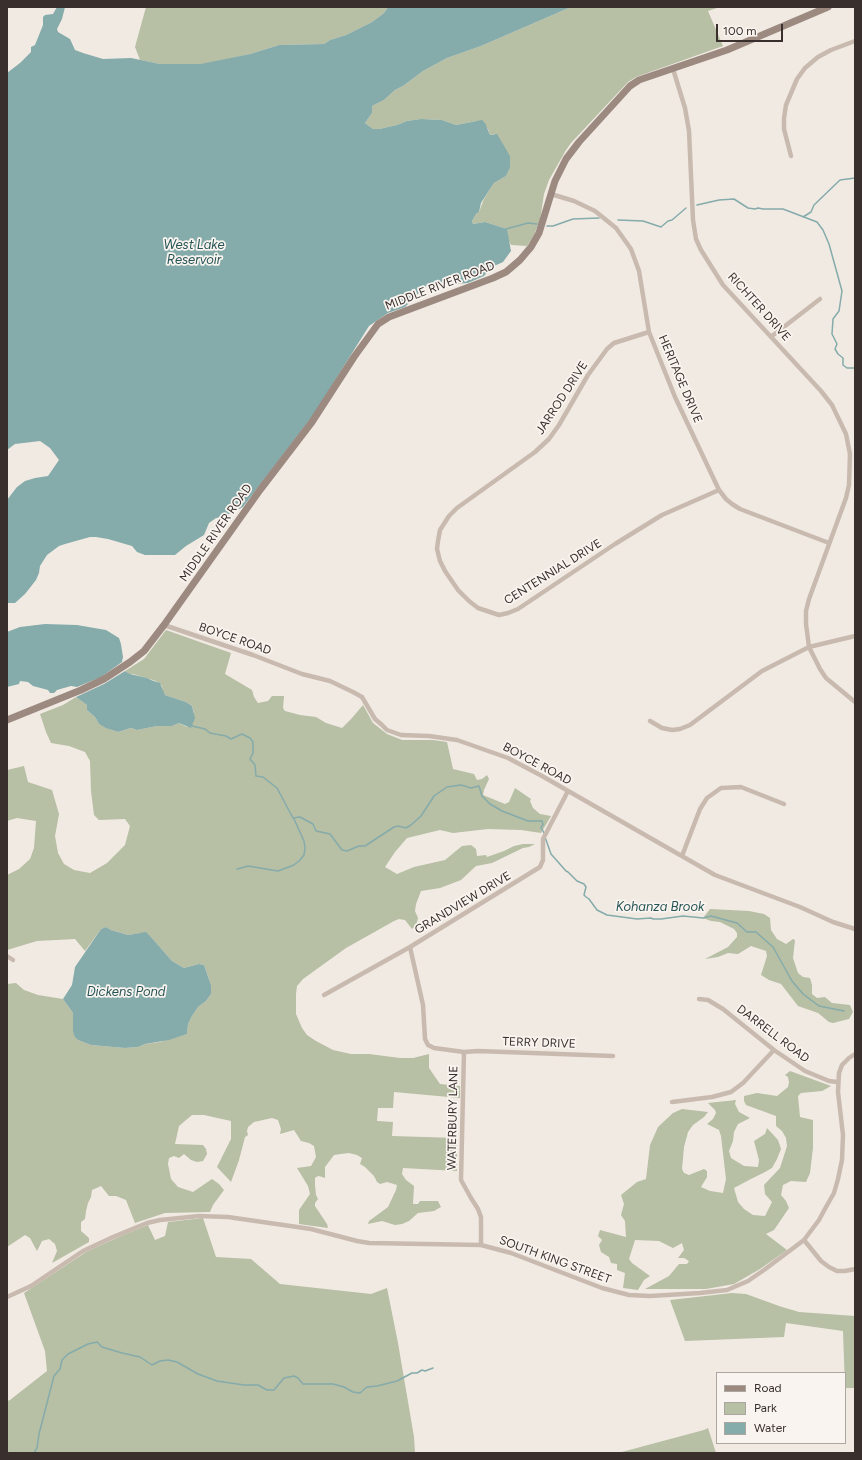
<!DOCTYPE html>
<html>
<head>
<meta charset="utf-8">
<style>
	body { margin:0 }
	#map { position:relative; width:862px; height:1460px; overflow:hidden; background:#f1eae3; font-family:Figtree,sans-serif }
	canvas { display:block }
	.frame { position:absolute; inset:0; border:8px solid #39302d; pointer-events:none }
	.legend { position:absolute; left:716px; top:1372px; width:130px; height:72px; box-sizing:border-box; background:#f9f4ef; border:1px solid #aca6a1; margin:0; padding:5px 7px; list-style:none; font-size:12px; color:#39302d }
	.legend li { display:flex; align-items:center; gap:8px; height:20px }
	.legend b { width:20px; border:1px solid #aca6a1 }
	.scale { position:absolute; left:716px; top:24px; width:67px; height:18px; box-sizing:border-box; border:2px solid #39302d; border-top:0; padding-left:5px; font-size:12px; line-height:14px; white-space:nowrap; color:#39302d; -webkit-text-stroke:3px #f9f4ef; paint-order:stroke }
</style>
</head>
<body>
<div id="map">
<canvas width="862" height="1460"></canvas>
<div class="frame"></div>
<ul class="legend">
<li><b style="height:5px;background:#9c8a81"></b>Road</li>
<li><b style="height:11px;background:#b7bfa4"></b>Park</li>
<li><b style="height:11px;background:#85abab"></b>Water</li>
</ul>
<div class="scale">100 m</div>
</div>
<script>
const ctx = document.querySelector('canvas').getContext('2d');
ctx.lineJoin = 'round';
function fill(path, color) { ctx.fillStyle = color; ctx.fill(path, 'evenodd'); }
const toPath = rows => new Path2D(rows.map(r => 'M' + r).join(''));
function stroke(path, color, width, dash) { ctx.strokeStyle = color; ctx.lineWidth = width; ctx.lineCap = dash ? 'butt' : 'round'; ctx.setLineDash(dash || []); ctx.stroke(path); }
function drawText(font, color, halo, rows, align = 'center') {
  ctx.font = font + ' Figtree,sans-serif'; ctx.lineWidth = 3.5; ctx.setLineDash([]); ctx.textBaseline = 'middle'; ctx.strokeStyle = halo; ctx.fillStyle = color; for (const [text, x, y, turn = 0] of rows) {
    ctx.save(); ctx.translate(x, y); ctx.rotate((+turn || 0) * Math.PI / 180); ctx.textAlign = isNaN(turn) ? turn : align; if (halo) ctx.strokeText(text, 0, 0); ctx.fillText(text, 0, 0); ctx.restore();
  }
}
fill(toPath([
	[146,7,388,7,384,13,372,22,346,35,330,40,324,44,279,45,250,54,201,65,160,64,140,60,135,47],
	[571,7,720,7,708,11,723,46,636,77,628,82,571,143,566,150,549,180,544,194,540,220,534,235,527,246,511,245,508,239,507,229,485,222,473,224,472,221,476,214,479,212,484,199,490,189,494,183,506,176,510,168,510,156,494,134,490,135,488,129,477,121,456,125,442,120,421,119,407,121,397,125,379,129,373,129,365,123,372,113,372,106,384,100,395,90,403,86,423,71,447,58,481,46],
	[166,630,231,653,225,674,252,690,254,697,258,703,268,701,272,696,284,696,283,708,285,711,300,715,316,717,326,723,342,728,352,718,363,705,373,723,387,734,402,740,433,740,447,742,453,769,474,774,477,780,482,779,487,775,489,779,484,790,483,795,505,804,509,802,515,788,531,799,530,801,533,808,540,814,551,816,541,833,521,830,488,829,453,833,440,830,407,838,395,852,385,867,397,874,414,867,445,860,462,846,471,845,476,849,477,856,486,855,487,857,504,851,514,846,523,844,535,844,529,847,523,848,492,863,476,866,461,880,440,888,421,891,416,904,415,911,418,918,416,926,412,929,405,920,399,919,394,921,346,948,303,979,297,986,296,994,296,1014,302,1028,307,1035,316,1041,333,1050,351,1054,369,1054,400,1058,413,1058,429,1054,429,1068,440,1084,460,1086,460,1098,394,1092,393,1108,378,1108,377,1121,393,1122,392,1136,457,1138,457,1171,403,1168,402,1174,406,1180,414,1186,413,1204,418,1204,420,1201,438,1201,441,1207,434,1211,418,1213,409,1221,402,1224,395,1225,382,1221,368,1224,369,1221,388,1207,396,1190,397,1185,387,1182,380,1184,377,1182,374,1176,365,1167,360,1164,362,1158,357,1155,349,1153,341,1154,334,1155,325,1167,325,1178,319,1176,316,1177,315,1178,315,1185,316,1195,318,1199,315,1203,315,1206,327,1224,328,1228,299,1224,299,1210,310,1194,308,1186,297,1168,311,1166,316,1157,314,1146,309,1143,301,1141,294,1130,280,1134,281,1129,278,1120,272,1118,254,1122,248,1127,247,1131,248,1135,245,1137,239,1160,231,1182,217,1167,231,1139,231,1121,204,1115,192,1115,179,1126,175,1144,203,1145,206,1149,207,1154,203,1161,197,1162,191,1160,184,1154,179,1158,174,1156,169,1158,168,1164,171,1179,178,1187,193,1192,212,1179,219,1184,224,1190,213,1205,210,1212,165,1213,135,1223,126,1200,116,1196,109,1196,101,1186,92,1190,91,1197,88,1203,86,1211,85,1219,81,1222,81,1231,89,1238,89,1242,52,1263,57,1251,55,1244,49,1239,42,1241,37,1251,30,1238,25,1235,7,1247,7,984,16,983,24,990,38,995,63,999,73,1013,73,1032,78,1040,91,1045,125,1048,138,1047,145,1044,160,1042,187,1034,188,1024,192,1016,198,1007,206,1001,211,994,211,985,204,965,199,964,184,968,172,961,151,937,141,933,128,935,111,930,106,927,101,929,85,951,75,939,37,941,7,950,7,875,19,869,30,859,34,848,36,821,17,818,7,821,7,770,24,766,28,782,52,790,59,814,55,836,58,853,64,864,74,870,90,873,107,863,125,845,130,826,125,819,99,820,94,815,91,791,90,761,85,752,69,746,51,743,46,732,40,714,63,705,76,697,87,705,87,710,95,717,99,724,112,730,118,732,131,728,137,730,157,726,172,726,179,723,187,727,194,713,192,706,186,702,165,695,163,692,162,686,156,681,133,674,130,674,125,671,144,659],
	[710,909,749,911,764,914,770,918,771,930,777,939,786,944,793,939,795,940,793,958,798,973,803,977,810,978,812,985,812,994,817,998,825,997,832,1003,850,1005,853,1012,849,1019,833,1023,829,1022,818,1013,798,1006,781,984,769,980,761,975,767,956,766,951,751,946,738,954,728,953,718,957,705,959,728,947,737,937,737,933,734,929,720,922,711,921,703,918],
	[790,1071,831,1086,822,1091,801,1093,798,1096,800,1117,813,1120,813,1148,810,1173,806,1182,791,1181,783,1185,781,1195,786,1201,789,1208,774,1230,766,1234,787,1250,760,1269,734,1284,706,1289,645,1289,669,1276,679,1264,687,1264,689,1261,684,1258,678,1258,684,1250,682,1243,673,1248,659,1241,635,1240,629,1259,632,1263,650,1276,644,1280,638,1290,623,1288,625,1273,617,1270,617,1264,611,1263,609,1257,601,1252,599,1245,602,1240,598,1236,600,1230,626,1237,625,1221,621,1215,624,1204,621,1195,637,1182,646,1179,650,1145,658,1127,673,1113,682,1109,708,1112,704,1117,693,1125,688,1132,684,1147,682,1169,684,1173,689,1175,704,1169,707,1171,707,1177,701,1187,710,1191,723,1193,726,1179,721,1136,719,1130,707,1124,713,1119,716,1113,715,1110,708,1103,736,1100,735,1104,739,1112,750,1118,738,1124,734,1132,733,1141,729,1151,731,1158,744,1166,758,1167,759,1160,754,1141,765,1134,767,1128,778,1140,781,1149,777,1159,772,1168,765,1172,749,1180,734,1188,738,1202,744,1209,753,1215,765,1216,772,1202,765,1194,764,1185,780,1168,787,1146,786,1138,782,1131,776,1126,776,1116,746,1105,744,1101,744,1096,757,1093,777,1096,788,1087,789,1082,788,1077,785,1075],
	[203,1218,216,1257,251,1259,280,1284,371,1294,387,1288,398,1343,414,1437,415,1453,9,1453,7,1449,7,1401,10,1400,47,1371,45,1351,24,1293,86,1252,123,1235,148,1225,155,1240,165,1236,168,1222],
	[732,1293,746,1294,779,1306,799,1312,855,1316,855,1388,845,1388,843,1331,786,1323,784,1337,685,1341,670,1300],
	[708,1428,716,1453,618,1453,704,1430]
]), '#b7bfa4');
fill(toPath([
	[57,7,65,7,62,19,57,29,58,32,70,39,75,50,83,53,103,59,131,58,160,64,201,64,250,54,279,45,324,44,330,40,346,35,372,22,384,13,388,7,571,7,481,46,447,58,423,71,403,86,395,90,384,100,372,106,372,113,365,123,373,129,379,129,397,125,407,121,421,119,442,120,456,125,482,120,485,123,490,135,497,134,510,156,510,168,506,176,494,183,490,189,481,203,479,212,476,214,472,221,473,224,485,222,507,229,511,251,503,262,492,267,484,276,468,283,454,284,428,284,405,307,388,313,369,326,314,414,243,507,223,517,216,518,209,523,204,535,186,546,175,555,145,555,137,552,132,546,108,539,96,537,90,537,65,544,59,546,47,555,40,566,39,573,36,580,25,594,15,603,7,603,7,500,17,487,25,481,35,478,48,476,59,460,50,448,40,441,15,444,7,450,7,73,20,63,31,52,31,47,35,45,43,25,43,17,45,15,53,14],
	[45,624,77,625,106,630,119,638,121,644,123,657,122,662,101,677,77,687,71,686,57,690,54,693,50,693,48,690,33,686,28,682,20,681,19,684,7,687,7,632,20,627],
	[125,671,130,674,147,678,151,680,160,683,165,695,186,702,192,706,195,718,191,728,179,723,172,726,157,726,137,730,131,728,118,732,106,728,99,724,95,717,87,710,87,705,76,697,104,684],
	[106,927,111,930,128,935,146,932,151,937,172,961,184,968,199,964,204,965,211,985,211,994,206,1001,198,1007,192,1016,188,1024,187,1034,169,1040,145,1044,138,1047,125,1048,91,1045,78,1040,75,1037,73,1032,73,1013,63,999,72,985,75,967,101,929]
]), '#85abab');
stroke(toPath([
	[697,205,719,200,734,199,748,208,755,209,758,208,763,209,783,209,817,222,823,230,829,244,842,291,839,311,833,319,832,334,837,344,835,349,838,354,843,358,843,365,847,368,855,368],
	[803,217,811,212,814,205,840,180,855,178],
	[618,220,643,221,661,227,668,221,672,220,686,208],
	[547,226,553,226,573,219,599,218],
	[506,229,528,223,537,224],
	[192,726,205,729,210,733,226,736,231,739,242,734,250,738,253,742,253,753,250,759,255,765,256,776,263,777,277,788,293,818,300,817,313,824,316,831,330,834,342,850,347,851,359,846,365,846,394,827,398,826,406,828,411,825,421,816,434,796,447,787,461,785,471,788,479,786,482,796,490,804,502,811,528,821,542,821,543,825,541,827,544,833],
	[545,837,551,854,566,871,568,872,577,881,584,884,586,887,584,895,586,897,589,899,597,910,607,915,637,919,651,918,653,919,661,919,683,916,703,918,711,916,737,923,747,932,756,932,773,947,792,981,803,994,819,1006,844,1011],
	[237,869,248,866,278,871,294,865,300,860,304,855,305,848,304,841,294,819],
	[34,1453,37,1448,39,1434,54,1376,60,1369,62,1360,68,1354,88,1344,97,1342,102,1347,122,1353,140,1357,152,1365,160,1361,168,1360,177,1362,198,1374,217,1381,244,1385,258,1385,267,1390,274,1390,284,1378,294,1376,298,1378,303,1384,333,1384,344,1387,353,1392,360,1393,367,1387,377,1386,397,1381,412,1373,417,1373,422,1370,425,1371,433,1368]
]), '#85abab', 1.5);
stroke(toPath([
	[673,69,685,108,689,131,693,220,696,239,701,250,723,285,821,391,832,405,846,434,850,454,849,485,846,498,809,599,806,611,806,624,809,647,820,669,826,678,855,702],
	[791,156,784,129,784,118,786,105,797,79,805,68,818,57,831,50,855,41],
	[551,194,574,201,595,211,616,228,631,249,639,271,649,332,675,397,719,490,726,499,732,504,740,509,829,543],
	[649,332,614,343,607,349,588,375,559,425,549,439,535,452,457,508,449,516,440,530,438,541,437,549,440,561,445,571,458,590,469,601,478,608,499,615,508,613,518,609,615,544,662,515,719,490],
	[772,336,820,299],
	[164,625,253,655,302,674,330,681,353,692,362,697,375,719,382,725,387,730,401,735,429,736,457,740,508,758,542,776,715,875,800,907,833,922,855,929],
	[650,721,662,728,672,730,680,729,690,725,762,671,809,647,855,636],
	[682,856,700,809,707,798,721,788,741,787,784,804],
	[410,947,423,1005,425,1039,428,1045,434,1048,464,1052,461,1180,471,1198,478,1209,481,1217,481,1245],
	[7,956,13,960],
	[324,995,410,947,540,867,543,860,543,839,568,791],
	[699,999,708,1000,723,1009,774,1050,805,1071,829,1081,837,1082],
	[464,1052,478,1051,613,1056],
	[672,1102,712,1097,731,1092,743,1083,774,1050],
	[804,1240,821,1261,829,1267,837,1271,845,1271,855,1269],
	[7,1297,31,1286,83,1251,113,1237,147,1223,160,1220,199,1216,228,1217,311,1229,357,1241,369,1243,481,1245,511,1253,602,1288,629,1295,650,1296,700,1293,727,1290,748,1281,764,1270,804,1240,819,1220,826,1207,834,1193,838,1179,842,1160,843,1135,838,1092,839,1073,842,1065,849,1058,855,1054]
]), '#c9bab0', 4.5);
stroke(toPath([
	[7,720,81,690,104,679,130,662,144,651,164,625,260,490,312,422,354,357,378,324,389,317,493,278,506,272,520,260,531,247,539,233,555,181,566,159,579,142,630,86,639,80,727,50,828,7]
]), '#9c8a81', 7);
drawText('12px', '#39302d', '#f9f4ef', [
	["MIDDLE RIVER ROAD",440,286,-21],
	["RICHTER DRIVE",759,307,48],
	["HERITAGE DRIVE",680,379,67],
	["JARROD DRIVE",562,398,-57],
	["MIDDLE RIVER ROAD",216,533,-55],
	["CENTENNIAL DRIVE",553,572,-32],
	["BOYCE ROAD",235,639,19],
	["BOYCE ROAD",537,764,28],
	["GRANDVIEW DRIVE",463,903,-31],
	["DARRELL ROAD",773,1034,37],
	["TERRY DRIVE",539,1043,2],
	["WATERBURY LANE",453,1118,-89],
	["SOUTH KING STREET",555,1260,20]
]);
drawText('italic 13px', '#265456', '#f9f4ef', [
	["West Lake",194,245],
	["Reservoir",194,260],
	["Kohanza Brook",660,907],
	["Dickens Pond",126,992]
]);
</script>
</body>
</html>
